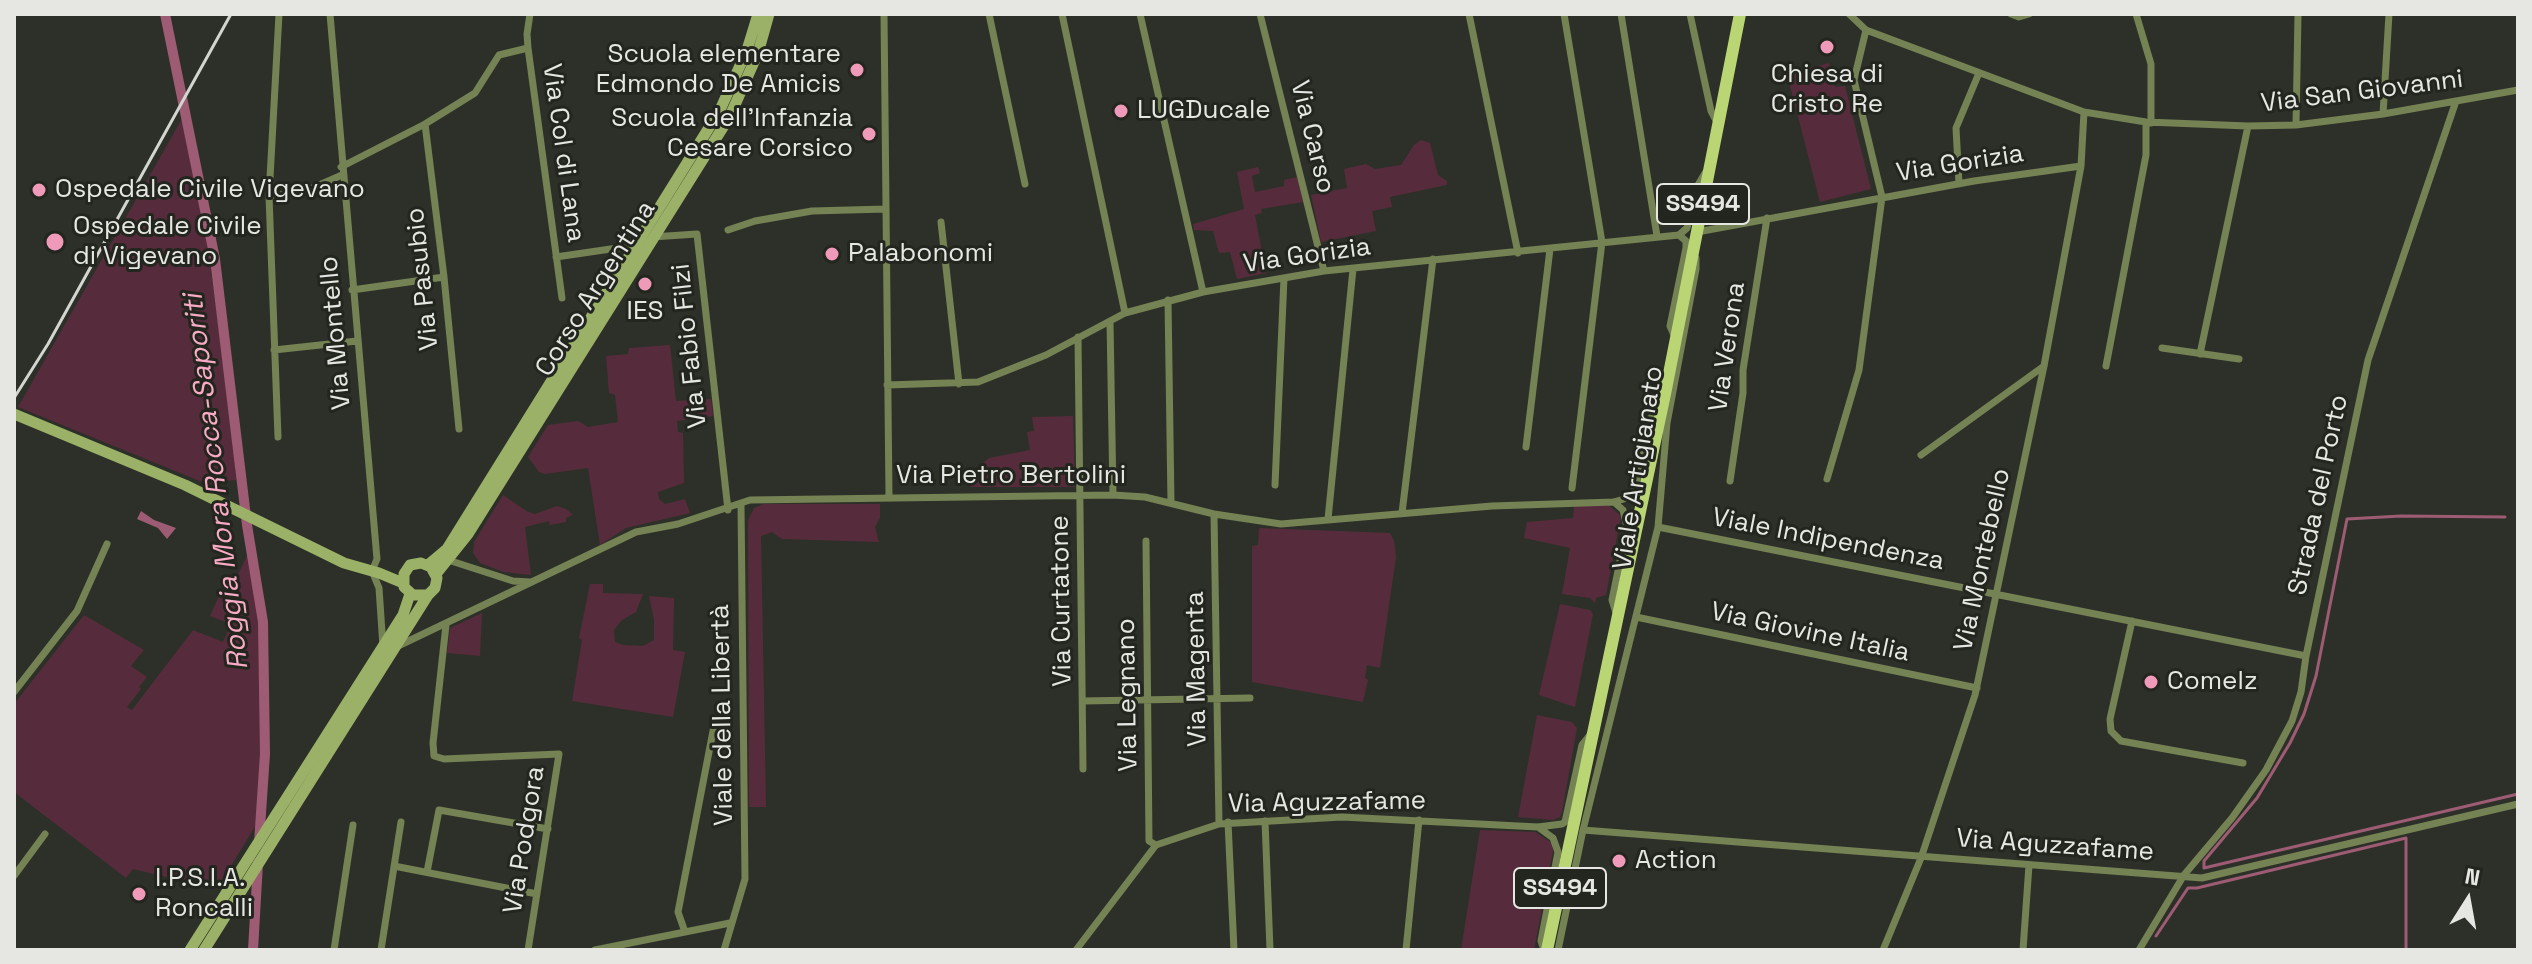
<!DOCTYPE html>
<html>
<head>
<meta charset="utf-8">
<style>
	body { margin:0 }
	#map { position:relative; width:2532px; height:964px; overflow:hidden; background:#2d3028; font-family:"Space Grotesk",sans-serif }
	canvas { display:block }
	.frame { position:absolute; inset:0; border:16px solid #e6e7e3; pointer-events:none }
	.north { position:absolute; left:2428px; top:860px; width:80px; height:80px; -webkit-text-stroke:6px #23261f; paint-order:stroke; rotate:11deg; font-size:22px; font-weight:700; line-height:32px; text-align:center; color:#e6e7e3 }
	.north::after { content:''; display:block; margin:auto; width:28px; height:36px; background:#e6e7e3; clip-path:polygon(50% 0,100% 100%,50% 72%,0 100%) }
</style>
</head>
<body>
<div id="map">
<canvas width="2532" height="964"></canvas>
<div class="frame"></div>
<div class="north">N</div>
</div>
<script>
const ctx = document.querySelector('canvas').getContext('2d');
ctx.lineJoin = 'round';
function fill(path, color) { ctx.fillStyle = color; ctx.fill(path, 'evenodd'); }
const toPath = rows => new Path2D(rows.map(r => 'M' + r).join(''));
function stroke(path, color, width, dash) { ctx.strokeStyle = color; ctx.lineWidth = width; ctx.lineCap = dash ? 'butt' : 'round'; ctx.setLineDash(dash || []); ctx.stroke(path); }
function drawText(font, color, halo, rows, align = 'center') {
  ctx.font = font + ' "Space Grotesk",sans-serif'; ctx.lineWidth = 6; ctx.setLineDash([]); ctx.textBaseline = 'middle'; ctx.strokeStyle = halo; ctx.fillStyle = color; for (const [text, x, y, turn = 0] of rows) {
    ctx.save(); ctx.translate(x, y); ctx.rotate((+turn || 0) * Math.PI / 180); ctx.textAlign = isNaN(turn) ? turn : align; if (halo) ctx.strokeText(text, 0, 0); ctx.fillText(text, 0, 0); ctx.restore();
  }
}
fill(toPath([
	[1829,63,1835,87,1845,86,1871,189,1820,202,1787,74],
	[183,117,209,255,234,441,236,480,223,481,217,488,18,407],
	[1421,140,1430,143,1438,175,1447,181,1447,185,1390,197,1392,207,1372,211,1376,231,1321,242,1311,195,1347,188,1344,169,1366,164,1375,169,1401,165,1414,145],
	[1258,167,1260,173,1252,176,1255,192,1284,186,1284,180,1297,177,1303,202,1261,209,1262,213,1255,215,1266,273,1237,279,1230,252,1219,253,1213,231,1194,230,1193,224,1244,209,1237,172],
	[670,345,676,401,711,399,713,416,677,421,678,432,683,433,684,483,658,492,659,499,665,504,685,499,690,513,626,528,600,545,588,468,545,474,539,472,528,457,548,425,578,421,588,427,618,422,615,395,609,393,606,356,628,354,629,348],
	[1073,416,1075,487,970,487,975,470,989,458,1030,450,1027,432,1034,431,1032,417],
	[503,495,528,512,535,514,557,506,566,509,573,515,566,518,566,522,550,525,549,521,525,527,531,575,504,572,480,563,473,553,474,542],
	[764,504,880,504,880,518,875,527,879,542,782,539,772,532,761,536,766,807,749,807,748,520,754,508],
	[1608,505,1621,516,1606,595,1596,598,1595,603,1590,598,1562,594,1570,548,1524,538,1527,522,1573,518,1574,506],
	[1259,528,1390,533,1394,541,1396,557,1380,668,1367,665,1365,678,1368,680,1363,702,1252,682,1252,546,1258,545],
	[250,550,261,619,262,753,256,825,217,889,133,869,126,878,14,792,14,704,84,615,144,650,131,666,147,677,139,687,141,689,127,707,132,710,193,630,223,642,231,624,210,616,228,576,236,578],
	[590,584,603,584,603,593,643,594,636,612,622,620,614,630,615,642,623,645,643,646,654,640,654,620,649,596,674,598,673,650,685,652,673,717,572,701,582,640,579,638],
	[1560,604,1590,610,1593,614,1575,707,1539,695],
	[482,613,480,656,447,653,450,628],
	[1537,715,1572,722,1577,728,1562,812,1560,817,1553,820,1518,817],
	[1480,830,1535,832,1552,843,1553,851,1534,950,1461,950]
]), '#562c3c');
fill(toPath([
	[141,511,154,520,176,528,167,539,158,528,137,519]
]), '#9e5c74');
stroke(toPath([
	[2204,868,2204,861,2257,798,2290,743,2304,714,2316,676,2347,519,2401,516,2505,517],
	[2204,868,2518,794],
	[2156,936,2188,888,2197,888,2406,838,2406,950]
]), '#9e5c74', 3);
stroke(toPath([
	[165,14,215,259,247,525,263,622,265,754,259,843],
	[253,950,258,863]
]), '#9e5c74', 10);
stroke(toPath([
	[330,14,377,559,372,571,379,588,383,647],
	[530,14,527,34,528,48,562,298],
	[884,14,889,496],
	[989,14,1025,184],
	[1062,14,1125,313],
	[1140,14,1203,292],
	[1260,14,1324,271],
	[1469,14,1518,253],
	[1564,14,1602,242,1572,488],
	[1621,14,1657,236],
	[1690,14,1711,111,1718,124],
	[1849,14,1866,30,2084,112,2146,122,2248,126,2296,125,2383,114,2518,90],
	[2011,14,2019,17,2029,14],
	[2136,14,2151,64,2151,123],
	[2383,114,2389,14],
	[425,124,444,277,459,429],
	[2296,125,2298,14],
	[341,167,425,124,475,93,499,55,528,48],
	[1959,184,1956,128,1979,73],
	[269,196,301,193,342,175],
	[941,222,959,384],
	[728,230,755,221,812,211,886,209],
	[1697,232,1974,181,2081,166,2084,112],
	[1679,235,1687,228,1698,185,1705,173],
	[652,237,697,234,728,510],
	[556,257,638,245],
	[352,290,444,277],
	[1168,300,1171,503],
	[1110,321,1113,495],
	[1674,335,1670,326,1686,248,1686,241,1679,235],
	[1078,337,1083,769],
	[2162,348,2239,359],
	[274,350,357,341],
	[2200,354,2248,126],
	[2106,366,2146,155,2146,122],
	[887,385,978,382,1046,355,1125,313,1203,292,1324,271,1679,235],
	[278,437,269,196,279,14],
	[1526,447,1550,249],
	[1921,455,2044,366],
	[1827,479,1859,370,1882,197,1854,80,1866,30],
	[1730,481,1743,393,1743,370,1767,218],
	[1275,485,1284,278],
	[1614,502,1623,510,1627,527,1612,600,1616,613],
	[1402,513,1433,259],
	[1214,514,1219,824],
	[1328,519,1353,269],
	[1658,527,2306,656],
	[1146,541,1149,841,1156,845],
	[448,560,513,581,530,582],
	[1636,617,1977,688],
	[2132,621,2110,719,2111,731,2121,741,2243,763],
	[446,625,433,743,434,756,444,759,559,754,528,950],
	[396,647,636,532,678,524,750,500,1113,495,1145,497,1214,514,1281,524,1492,506,1614,502,1633,496,1655,403,1663,395],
	[14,692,77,611,107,544],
	[1083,701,1250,698],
	[1265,821,1270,950],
	[1228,822,1234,950],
	[1538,827,1553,838,1558,852,1541,941,1544,950],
	[1583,830,2202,878,2518,804],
	[394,866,537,894],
	[427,872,439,810,548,829],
	[14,876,45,834],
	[685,932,678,912,714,726],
	[334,950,353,825],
	[381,950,401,822],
	[595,950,730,923],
	[724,950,745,879,741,504],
	[1076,950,1156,845,1219,824,1342,817,1538,827,1562,824,1565,822,1582,745,1590,735],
	[1406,950,1419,820],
	[1558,950,1583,830,1658,527,1667,423,1696,269,1696,258],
	[1883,950,1921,858,1975,695,2044,366,2081,166],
	[2023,950,2029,865],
	[2139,950,2184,875,2232,818,2266,770,2292,721,2301,692,2306,656,2368,360,2456,101]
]), '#748254', 7);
stroke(toPath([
	[14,414,185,485,344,563,379,573,403,583],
	[428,565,447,549,720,110,747,50,758,14],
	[436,574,468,534,730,116,758,53,769,14],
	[190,950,403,615,410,594],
	[204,950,428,595,435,588,437,578,431,567,421,563,410,565,404,574,404,587,413,595,428,595]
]), '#9bb167', 11);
stroke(toPath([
	[1547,950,1665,394,1740,14]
]), '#bad674', 12);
stroke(toPath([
	[14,398,48,344,231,14]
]), '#d3d5d0', 3);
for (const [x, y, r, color] of [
	[1827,47,8,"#ef9ab8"],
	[857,70,8,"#ef9ab8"],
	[1121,111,8,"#ef9ab8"],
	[869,134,8,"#ef9ab8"],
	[39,190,8,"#ef9ab8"],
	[55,242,10,"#ef9ab8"],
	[832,254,8,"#ef9ab8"],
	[645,284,8,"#ef9ab8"],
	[2151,682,8,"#ef9ab8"],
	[1619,861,8,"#ef9ab8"],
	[139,894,8,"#ef9ab8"]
]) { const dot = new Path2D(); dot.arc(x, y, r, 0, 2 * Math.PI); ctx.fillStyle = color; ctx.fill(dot); stroke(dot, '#23261f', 3); }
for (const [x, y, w] of [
	[1703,204,92],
	[1560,888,92]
]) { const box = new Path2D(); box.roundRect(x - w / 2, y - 20, w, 40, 6); ctx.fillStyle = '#23261f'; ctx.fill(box); stroke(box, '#e6e7e3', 2); }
drawText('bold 24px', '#e6e7e3', null, [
	["SS494",1703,204],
	["SS494",1560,888]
]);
drawText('26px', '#e6e7e3', '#23261f', [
	["Scuola elementare",841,55,"right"],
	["Edmondo De Amicis",841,85,"right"],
	["Chiesa di",1827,75,"center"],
	["Cristo Re",1827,105,"center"],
	["LUGDucale",1137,111],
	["Scuola dell'Infanzia",853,119,"right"],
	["Cesare Corsico",853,149,"right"],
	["Ospedale Civile Vigevano",55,190],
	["Ospedale Civile",73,227],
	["di Vigevano",73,257],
	["Palabonomi",848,254],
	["IES",645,312,"center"],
	["Comelz",2167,682],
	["Action",1635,861],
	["I.P.S.I.A.",155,879],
	["Roncalli",155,909]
], 'left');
drawText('26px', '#e6e7e3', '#23261f', [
	["Via San Giovanni",2362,92,-7],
	["Via Carso",1312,137,76],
	["Via Col di Lana",563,153,82],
	["Via Gorizia",1960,164,-9],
	["Via Gorizia",1307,256,-8],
	["Via Pasubio",423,279,-96],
	["Corso Argentina",596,289,-58],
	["Via Montello",336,333,-95],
	["Via Fabio Filzi",690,346,-96],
	["Via Verona",1728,347,-82],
	["Viale Artigianato",1639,468,-81],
	["Via Pietro Bertolini",1011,476],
	["Strada del Porto",2319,495,-78],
	["Viale Indipendenza",1828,540,11],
	["Via Montebello",1983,560,-78],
	["Via Curtatone",1062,601,-91],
	["Via Giovine Italia",1810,633,12],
	["Via Magenta",1197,669,-91],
	["Via Legnano",1128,695,-91],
	["Viale della Libertà",723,715,-91],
	["Via Aguzzafame",1327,803,-1],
	["Via Podgora",525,840,-81],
	["Via Aguzzafame",2055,846,4]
]);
drawText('italic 28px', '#f9abc6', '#23261f', [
	["Roggia Mora Rocca-Saporiti",217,482,-97]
]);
</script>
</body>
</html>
